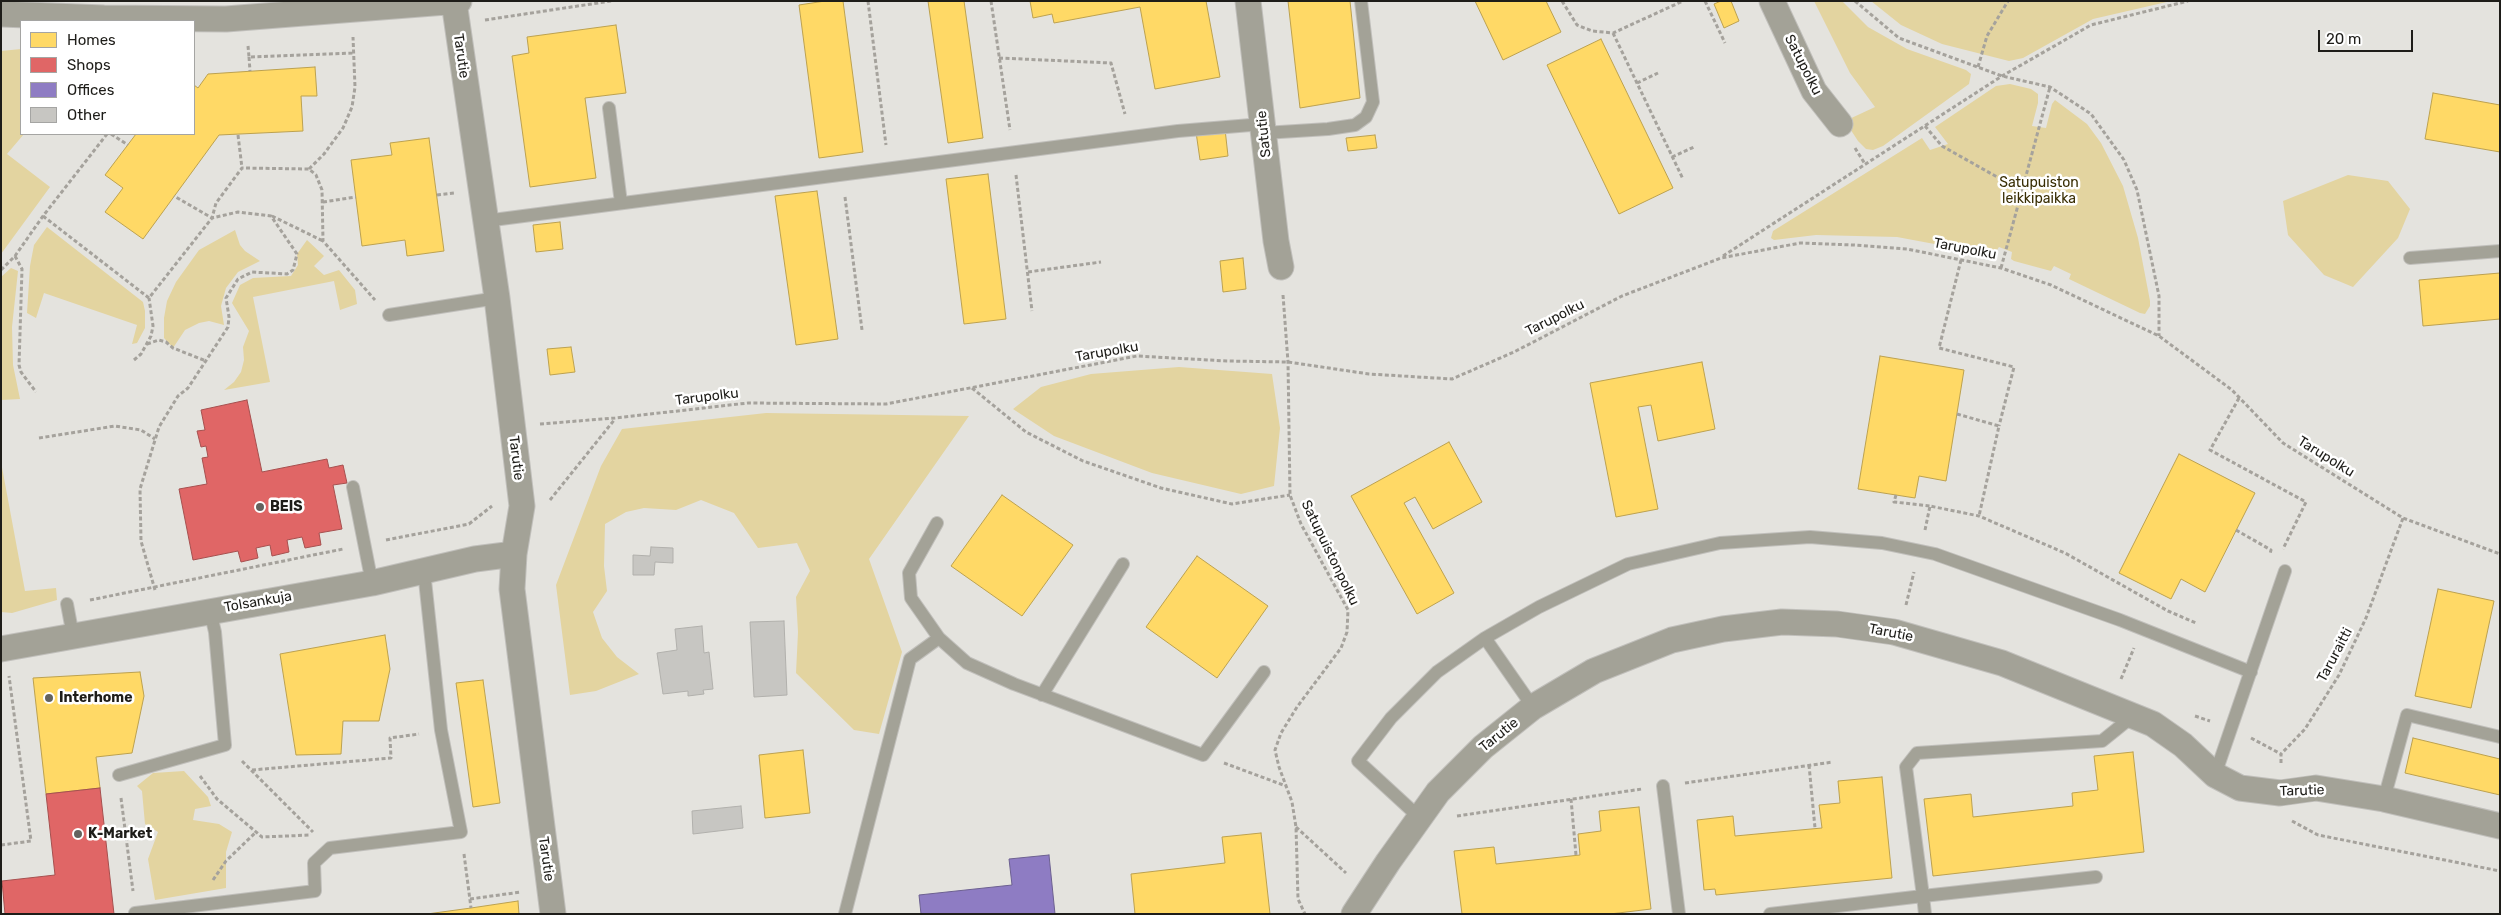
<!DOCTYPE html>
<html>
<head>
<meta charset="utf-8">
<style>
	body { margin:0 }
	#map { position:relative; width:2501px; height:915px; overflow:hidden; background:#e4e3de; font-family:Rubik,sans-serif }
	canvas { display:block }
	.frame { position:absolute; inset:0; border:2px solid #1e1d19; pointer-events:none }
	.legend { position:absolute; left:20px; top:20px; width:175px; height:115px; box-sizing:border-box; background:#fff; border:1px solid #a5a5a3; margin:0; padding:6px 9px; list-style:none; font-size:15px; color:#1e1d19 }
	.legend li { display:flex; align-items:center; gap:10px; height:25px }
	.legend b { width:25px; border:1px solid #a5a5a3 }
	.scale { position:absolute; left:2318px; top:30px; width:95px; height:22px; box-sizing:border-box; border:2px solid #1e1d19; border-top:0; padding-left:6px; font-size:15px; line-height:18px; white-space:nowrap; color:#1e1d19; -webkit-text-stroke:4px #fff; paint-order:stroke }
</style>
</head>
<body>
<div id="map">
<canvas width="2501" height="915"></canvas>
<div class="frame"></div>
<ul class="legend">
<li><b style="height:14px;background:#ffd966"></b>Homes</li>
<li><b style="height:14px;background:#e06666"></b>Shops</li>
<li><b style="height:14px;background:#8e7cc3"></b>Offices</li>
<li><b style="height:14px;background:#c7c6c2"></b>Other</li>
</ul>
<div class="scale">20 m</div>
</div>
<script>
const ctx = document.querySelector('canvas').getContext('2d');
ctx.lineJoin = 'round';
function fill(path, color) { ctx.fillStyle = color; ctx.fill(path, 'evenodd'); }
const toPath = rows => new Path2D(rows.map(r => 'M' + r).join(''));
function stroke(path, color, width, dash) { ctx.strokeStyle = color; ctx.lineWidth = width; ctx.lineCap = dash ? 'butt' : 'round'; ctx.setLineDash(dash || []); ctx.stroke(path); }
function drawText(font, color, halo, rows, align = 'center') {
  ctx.font = font + ' Rubik,sans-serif'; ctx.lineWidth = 5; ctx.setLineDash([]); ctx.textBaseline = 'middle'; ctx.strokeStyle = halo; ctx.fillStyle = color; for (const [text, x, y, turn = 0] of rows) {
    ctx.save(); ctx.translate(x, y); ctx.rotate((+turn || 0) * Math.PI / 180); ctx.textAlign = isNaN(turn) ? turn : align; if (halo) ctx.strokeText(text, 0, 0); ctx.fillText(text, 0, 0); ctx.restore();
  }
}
fill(toPath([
	[1814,1,1842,1,1868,27,1907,49,1966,70,1971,74,1969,84,1883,146,1873,150,1866,149,1858,141,1845,121,1875,107,1850,73],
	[1871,1,2171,1,2093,19,2023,58,2009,61,1942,44,1901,25],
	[21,49,21,134,24,134,7,154,50,187,1,254,1,51],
	[2010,84,2031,89,2038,94,2038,103,2032,126,2046,128,2052,104,2055,100,2087,124,2101,143,2123,186,2138,238,2150,301,2150,306,2145,314,2140,313,2069,279,2071,274,2054,266,2051,271,2014,261,2011,259,2012,252,1999,247,1994,254,1988,254,1897,237,1816,235,1774,240,1771,238,1773,231,1922,138,1930,150,1948,144,1935,127,1996,86],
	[2348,175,2388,181,2410,209,2398,238,2353,287,2324,275,2288,235,2283,201],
	[47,227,143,302,145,311,145,328,137,343,132,344,137,325,44,293,36,318,27,313,30,266,34,245],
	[235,230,240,245,245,251,260,261,238,272,226,288,221,306,224,325,209,321,199,323,185,330,173,348,164,338,164,318,167,301,176,282,199,250],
	[307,240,324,256,314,266,324,275,339,270,355,290,357,304,340,310,334,281,253,297,270,382,224,390,234,382,241,372,244,360,243,347,249,331,232,303,240,285,253,278,291,276,298,265,297,254],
	[11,268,18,271,12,327,13,365,20,399,1,400,1,277],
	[1179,367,1272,374,1280,428,1274,486,1241,494,1152,473,1054,436,1013,409,1041,387,1091,374],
	[766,413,969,416,869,559,902,652,879,734,854,730,796,673,798,632,796,597,810,571,797,543,758,548,734,513,701,500,676,510,644,508,626,512,605,524,604,566,607,591,593,612,602,638,617,657,639,674,596,691,570,695,556,585,601,466,622,429],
	[1,462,25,591,56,588,57,600,12,613,1,612],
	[184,771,208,797,211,806,195,809,193,820,219,824,232,832,226,852,226,888,155,900,148,859,158,832,145,824,142,791,137,786,153,773]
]), '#e3d4a0');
const homes = toPath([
	[825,1,843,1,863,152,819,158,799,5,825,1],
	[928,1,964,1,983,138,948,143,928,1],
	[1030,1,1206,1,1220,77,1155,89,1140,7,1054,23,1052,14,1033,18,1030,1],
	[1288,1,1350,1,1360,98,1300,108,1288,1],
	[1475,1,1546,1,1561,32,1503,60,1475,1],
	[1721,1,1731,1,1739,21,1724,28,1714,4,1721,1],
	[616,25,626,93,585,98,596,178,530,187,512,56,529,53,527,37,616,25],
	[1601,39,1673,188,1619,214,1547,65,1601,39],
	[315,67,317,96,301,96,303,131,219,135,143,239,105,212,123,188,105,175,136,134,194,134,194,85,198,88,208,74,315,67],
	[2433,93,2500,105,2500,152,2425,139,2433,93],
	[1225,129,1228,156,1200,160,1196,132,1225,129],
	[1375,135,1377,148,1348,151,1346,138,1375,135],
	[429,138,444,251,407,256,405,240,362,246,351,160,392,155,390,143,429,138],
	[988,174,1006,319,964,324,946,179,988,174],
	[817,191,838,339,796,345,775,196,817,191],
	[560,222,563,249,536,252,533,225,560,222],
	[1243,258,1246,289,1223,292,1220,261,1243,258],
	[2500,273,2500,319,2423,326,2419,280,2500,273],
	[571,347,575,372,550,375,547,349,571,347],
	[1880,356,1964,370,1946,481,1919,476,1915,498,1858,489,1880,356],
	[1702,362,1715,429,1658,441,1651,405,1638,407,1658,509,1616,517,1590,383,1702,362],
	[1449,442,1482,502,1433,529,1415,497,1404,503,1454,593,1417,614,1351,496,1449,442],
	[2179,454,2255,493,2205,592,2181,579,2171,599,2119,573,2179,454],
	[1002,495,1073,545,1022,616,951,566,1002,495],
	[1197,556,1268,606,1217,678,1146,627,1197,556],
	[2438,589,2494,601,2471,708,2415,696,2438,589],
	[385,635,390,669,379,721,343,721,341,754,296,755,280,654,385,635],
	[140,672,144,696,132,753,96,757,100,788,46,794,33,678,140,672],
	[483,680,500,803,473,807,456,683,483,680],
	[2413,738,2500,759,2500,795,2405,773,2413,738],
	[803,750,810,813,765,818,759,755,803,750],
	[2133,752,2144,852,1933,876,1924,799,1971,794,1973,817,2073,806,2072,793,2098,790,2094,756,2133,752],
	[1882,777,1892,878,1716,895,1715,889,1704,890,1697,820,1733,816,1735,836,1822,828,1819,805,1840,803,1838,781,1882,777],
	[1639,807,1651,909,1610,914,1462,914,1454,851,1494,847,1496,864,1580,855,1578,834,1601,831,1599,811,1639,807],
	[1261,833,1270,914,1135,914,1131,874,1225,863,1222,837,1261,833],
	[518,901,519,914,427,914,471,908,518,901]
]);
fill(homes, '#ffd966');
stroke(homes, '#bca14f', 1);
const shops = toPath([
	[247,400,262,472,327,459,329,468,343,465,347,483,333,485,342,529,319,533,321,545,305,548,302,537,287,540,289,552,272,556,270,545,256,548,258,558,241,562,238,551,193,560,179,489,207,484,202,458,208,457,206,446,201,447,197,431,205,430,201,410,247,400],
	[100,788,114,914,5,914,2,881,55,875,46,794,100,788]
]);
fill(shops, '#e06666');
stroke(shops, '#a6504f', 1);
const offices = toPath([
	[1049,855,1055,914,921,914,919,895,1012,885,1009,859,1049,855]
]);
fill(offices, '#8e7cc3');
stroke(offices, '#6c6090', 1);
const building = toPath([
	[651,547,673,548,673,563,655,562,654,575,633,575,633,555,650,556,651,547],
	[784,621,787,695,754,697,750,622,784,621],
	[702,626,704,653,709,652,713,689,703,690,704,694,688,696,688,691,663,694,657,653,677,650,675,629,702,626],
	[741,806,743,828,693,834,692,811,741,806]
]);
fill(building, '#c7c6c2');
stroke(building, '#b1b0ac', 1);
const lane = toPath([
	[609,108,621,203],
	[1264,133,1328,129,1355,125,1366,117,1373,102,1361,1],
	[485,221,1178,131,1263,124],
	[2410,258,2500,251],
	[389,315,497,298],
	[353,487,372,583],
	[937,523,909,573,911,598,939,638],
	[67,604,73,636],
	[1485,638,1533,707],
	[1042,695,1123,564],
	[119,775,225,745,215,632,210,611],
	[2215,775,2285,571],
	[1663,786,1679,914],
	[2384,799,2407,715,2500,737],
	[1420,818,1358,761,1391,718,1437,672,1485,638,1539,607,1628,564,1720,543,1810,537,1882,543,1935,554,2120,620,2251,672],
	[135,913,315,891,314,863,330,848,461,832,441,730,424,571],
	[845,914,910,659,939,638,967,663,1014,684,1203,755,1264,672],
	[1770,914,1923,896,1906,767,1917,753,2102,741,2133,716],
	[1925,914,1923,896,2096,877]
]);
const street = toPath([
	[1248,1,1276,241,1281,267],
	[1772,1,1814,91,1840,124],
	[454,2,497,298,522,506,514,554,512,589,553,914],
	[1,14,104,18,226,19,459,1],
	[1,649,372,583,475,559,514,554],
	[1354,914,1388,862,1438,792,1483,747,1533,707,1594,671,1672,640,1723,629,1782,622,1837,624,1894,632,2002,663,2153,724,2183,745,2215,775,2240,788,2280,793,2316,788,2384,799,2500,826]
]);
stroke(lane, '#c0bfbb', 14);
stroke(street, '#c0bfbb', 27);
stroke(toPath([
	[868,1,886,145],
	[991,1,1010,130],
	[1562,1,1577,25,1592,31,1613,33,1683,1],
	[1705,1,1725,43],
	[1855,1,1899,38,2002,76,2050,87,2091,114,2124,160,2137,190,2159,296,2159,336],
	[485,20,611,1],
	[1613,33,1683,179],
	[248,46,249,57,354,53],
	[249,57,250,71],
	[999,58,1111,63,1125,114],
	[1978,67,1987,36,2008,1],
	[1637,83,1658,73],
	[1925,126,1942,146,2022,191],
	[111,134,128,145],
	[238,135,242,168],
	[1855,148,1865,164],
	[1672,157,1694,147],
	[309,169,324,154,343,128,352,107,355,87,353,37],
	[1016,175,1032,311],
	[437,195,454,193],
	[845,197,862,330],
	[323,202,356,197],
	[43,216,149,298,212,218,216,203,242,168,309,169,316,175,322,190,323,241,375,300],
	[272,216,323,241],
	[15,256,22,269,19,365,21,372,36,392],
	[1723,256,2002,76,2091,25,2188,1],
	[1961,260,1939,348,2014,367,1999,426],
	[2001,268,2050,87],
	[1,270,15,256,43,216,107,134],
	[1028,272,1101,262],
	[1283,295,1288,362,1290,495,1301,524,1348,610,1347,632,1341,648,1297,707,1281,733,1275,750,1279,767,1292,802,1296,827,1298,899,1305,914],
	[147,344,159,340,166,342,173,348,206,361],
	[134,360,141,354,151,336,153,326,149,298],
	[972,388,1026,432,1083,461,1161,488,1232,504,1290,495],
	[2239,398,2210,450,2306,502,2283,549],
	[1957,414,1999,426,1979,516],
	[540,424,615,418,748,403,886,404,1137,356,1227,361,1288,362,1369,374,1452,379,1514,352,1622,296,1721,258,1800,243,1854,245,1907,249,2001,268,2051,285,2159,336,2232,390,2283,443,2403,518,2500,554],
	[39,438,115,426,141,430,155,439],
	[1896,495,1894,502,1930,506],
	[550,500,615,419],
	[1925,530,1930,506,1979,516,2065,553,2168,611,2196,623],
	[2236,530,2271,550,2270,554],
	[386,540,469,524,492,506],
	[155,590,141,541,140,489,159,427,178,396,188,388,228,327,229,317,226,298,238,279,252,272,287,274,293,270,297,254,271,216,238,212,212,218,174,196],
	[90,600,343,549],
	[1906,605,1914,572],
	[2121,679,2134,648],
	[2195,716,2210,721],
	[2251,738,2281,754],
	[242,761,313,832],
	[1224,763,1286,786],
	[2281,763,2281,754,2305,729,2339,675,2366,618,2403,518],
	[1809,765,1815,828],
	[252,770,391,758,390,738,419,734],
	[200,776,217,799,262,837,311,835],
	[1685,783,1833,762],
	[121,798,133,891],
	[1571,799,1576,855],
	[1457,816,1642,789],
	[2292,821,2318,835,2500,871],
	[1296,827,1346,873],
	[1,845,31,841,9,676],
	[464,854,471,908],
	[213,880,226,861,256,832],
	[470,899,521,892]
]), '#a5a29c', 3, [4, 2.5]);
stroke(lane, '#a3a297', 12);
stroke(street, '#a3a297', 25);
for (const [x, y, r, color] of [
	[260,507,5,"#63625e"],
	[49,698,5,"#63625e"],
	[78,834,5,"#63625e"]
]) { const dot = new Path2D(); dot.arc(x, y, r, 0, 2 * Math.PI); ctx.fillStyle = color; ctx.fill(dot); stroke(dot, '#fff', 2); }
drawText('14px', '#1e1d19', '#fff', [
	["Tarutie",461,56,82],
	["Satupolku",1803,65,63],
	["Satutie",1264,134,-96],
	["Tarupolku",1965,249,11],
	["Tarupolku",1555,318,-27],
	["Tarupolku",1107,352,-10],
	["Tarupolku",707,397,-7],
	["Tarupolku",2326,457,32],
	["Tarutie",516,458,83],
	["Satupuistonpolku",1330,553,64],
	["Tolsankuja",258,602,-10],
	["Tarutie",1891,633,11],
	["Taruraitti",2335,655,-62],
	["Tarutie",1499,735,-39],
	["Tarutie",2302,791,-2],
	["Tarutie",546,859,82]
]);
drawText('14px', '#392e04', '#fff', [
	["Satupuiston",2039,183],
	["leikkipaikka",2039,199]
]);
drawText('bold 14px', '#1e1d19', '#fff', [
	["BEIS",270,507],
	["Interhome",59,698],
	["K-Market",88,834]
], 'left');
</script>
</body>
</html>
